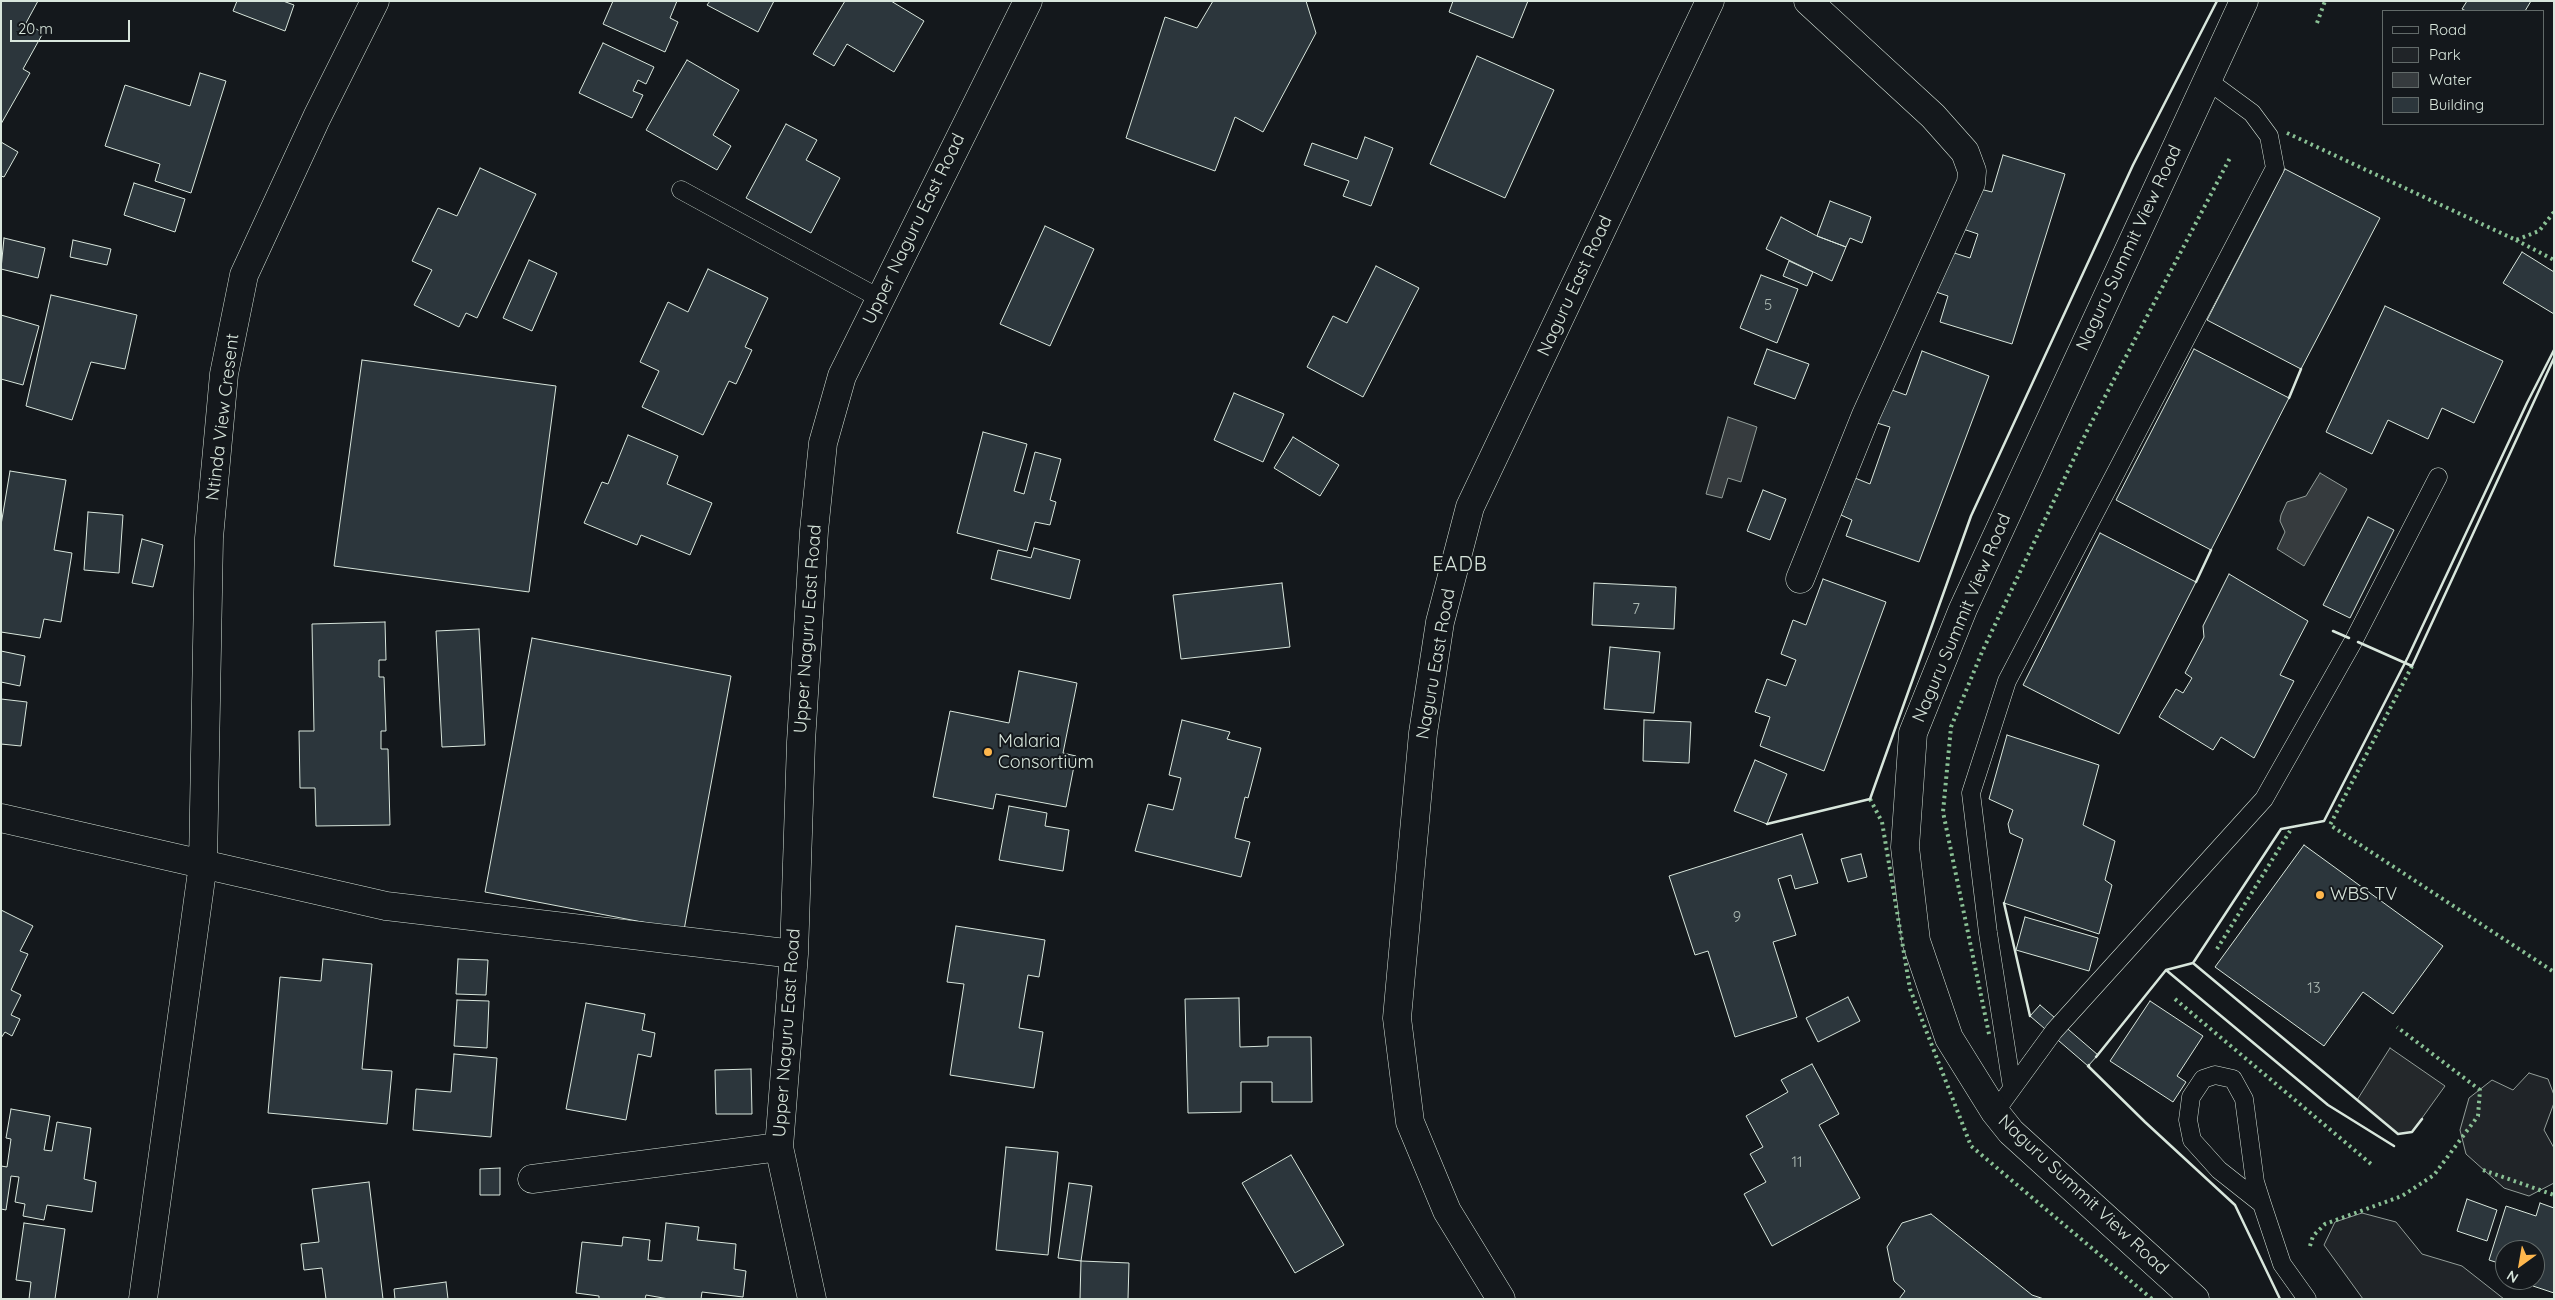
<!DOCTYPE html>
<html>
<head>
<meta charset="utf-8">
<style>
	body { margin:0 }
	#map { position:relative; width:2555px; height:1300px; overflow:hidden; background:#14181c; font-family:Quicksand,sans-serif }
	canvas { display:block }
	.frame { position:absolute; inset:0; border:2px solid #d8e6dc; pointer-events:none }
	.legend { position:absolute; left:2382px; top:10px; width:162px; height:115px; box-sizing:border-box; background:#14181c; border:1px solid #626a69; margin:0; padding:6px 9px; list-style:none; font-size:15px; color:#d8e6dc }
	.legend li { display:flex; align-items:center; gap:10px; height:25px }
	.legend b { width:25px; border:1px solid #626a69 }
	.north { position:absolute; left:2495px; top:1240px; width:50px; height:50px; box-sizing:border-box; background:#14181c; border:1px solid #626a69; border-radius:50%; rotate:212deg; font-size:14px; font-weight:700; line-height:20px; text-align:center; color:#d8e6dc }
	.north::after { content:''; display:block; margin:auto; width:18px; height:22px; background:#ffb74d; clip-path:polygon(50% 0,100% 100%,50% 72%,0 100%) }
	.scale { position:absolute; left:10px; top:20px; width:120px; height:22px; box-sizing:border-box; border:2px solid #d8e6dc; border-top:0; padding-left:6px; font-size:15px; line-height:18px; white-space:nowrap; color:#d8e6dc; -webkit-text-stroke:4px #14181c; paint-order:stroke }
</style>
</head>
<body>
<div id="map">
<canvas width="2555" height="1300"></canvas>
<div class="frame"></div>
<ul class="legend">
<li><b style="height:6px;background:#14181c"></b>Road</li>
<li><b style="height:14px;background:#202428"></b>Park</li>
<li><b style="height:14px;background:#363b3e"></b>Water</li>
<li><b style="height:14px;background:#2c363c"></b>Building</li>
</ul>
<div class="north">N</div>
<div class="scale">20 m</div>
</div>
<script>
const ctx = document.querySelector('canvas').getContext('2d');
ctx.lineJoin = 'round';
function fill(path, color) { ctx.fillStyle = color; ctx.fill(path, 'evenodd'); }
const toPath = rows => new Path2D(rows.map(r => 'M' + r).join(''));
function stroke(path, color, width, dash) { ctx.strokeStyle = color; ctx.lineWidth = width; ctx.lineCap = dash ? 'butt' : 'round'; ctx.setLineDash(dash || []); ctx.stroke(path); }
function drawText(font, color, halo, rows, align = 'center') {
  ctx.font = font + ' Quicksand,sans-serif'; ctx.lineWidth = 4; ctx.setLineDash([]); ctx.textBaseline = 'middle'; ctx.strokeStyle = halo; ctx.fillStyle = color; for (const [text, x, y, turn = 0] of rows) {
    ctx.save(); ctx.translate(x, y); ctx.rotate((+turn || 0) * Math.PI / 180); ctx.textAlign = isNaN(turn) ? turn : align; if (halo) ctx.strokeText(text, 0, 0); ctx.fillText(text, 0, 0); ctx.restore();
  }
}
const green = toPath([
	[2529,1073,2548,1079,2554,1095,2554,1103,2544,1130,2554,1148,2554,1183,2529,1196,2504,1188,2466,1154,2460,1130,2469,1098,2492,1080,2513,1090,2529,1073],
	[2362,1213,2396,1222,2422,1254,2462,1266,2504,1299,2363,1299,2324,1245,2335,1222,2362,1213]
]);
fill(green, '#202428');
stroke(green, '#939e99', 1);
const parking = toPath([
	[2390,1048,2445,1086,2412,1132,2398,1134,2357,1100,2390,1048]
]);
fill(parking, '#24282b');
stroke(parking, '#939e99', 1);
const water = toPath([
	[1728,417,1757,427,1741,482,1728,478,1722,498,1706,494,1728,417],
	[2320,473,2347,489,2304,566,2277,549,2285,532,2280,521,2281,515,2287,502,2306,496,2320,473]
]);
fill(water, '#363b3e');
stroke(water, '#939e99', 1);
const building = toPath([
	[1,1,38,1,26,23,43,33,23,69,30,73,1,124,1,1],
	[237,1,283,1,294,5,285,31,233,11,237,1],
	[613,1,677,1,670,18,678,22,665,52,603,24,613,1],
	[710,1,774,1,758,32,707,5,710,1],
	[845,1,891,1,924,21,894,72,847,44,834,66,813,54,845,1],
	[1213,1,1306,1,1316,33,1263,132,1235,117,1215,171,1126,138,1165,17,1197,28,1213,1],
	[1453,1,1528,1,1513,38,1449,12,1453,1],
	[2467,1,2531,1,2525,11,2466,11,2462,9,2467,1],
	[603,43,654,67,646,84,638,80,633,91,643,95,632,118,579,93,603,43],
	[1477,56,1554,90,1505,198,1430,164,1477,56],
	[687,60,739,90,713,135,731,146,717,170,646,130,687,60],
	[200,73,226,81,191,193,155,181,160,164,105,146,125,85,190,106,200,73],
	[786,124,817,140,806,160,840,178,811,233,746,198,786,124],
	[1365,137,1393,148,1371,206,1343,196,1349,181,1304,165,1312,143,1357,159,1365,137],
	[1,142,18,152,4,177,1,176,1,142],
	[2003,155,2065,174,2012,344,1940,322,1948,296,1936,292,1948,251,1970,258,1978,234,1963,229,1976,188,1992,192,2003,155],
	[480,168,536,194,477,318,466,313,459,327,414,305,432,270,412,261,438,208,457,216,480,168],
	[2285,169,2380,218,2301,369,2207,320,2285,169],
	[134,183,185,199,175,232,124,215,134,183],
	[1830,201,1871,217,1862,243,1850,238,1846,247,1817,236,1830,201],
	[1781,217,1817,236,1846,247,1832,281,1766,249,1781,217],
	[1045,226,1094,249,1050,346,1000,324,1045,226],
	[4,238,45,248,38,278,1,269,4,238],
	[73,240,111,249,107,265,70,257,73,240],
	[2522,252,2554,272,2554,314,2503,283,2522,252],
	[529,260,557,273,532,331,503,318,529,260],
	[1789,261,1813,272,1807,286,1783,276,1789,261],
	[1376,266,1419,288,1363,397,1307,367,1333,316,1347,323,1376,266],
	[708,269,768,298,745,347,752,350,736,384,729,381,703,435,642,407,659,371,640,362,668,302,688,312,708,269],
	[1761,275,1798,289,1777,343,1740,328,1761,275],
	[51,295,137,315,125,369,91,362,72,420,26,406,51,295],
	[2385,306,2503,361,2474,423,2442,408,2428,439,2388,420,2372,454,2326,432,2385,306],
	[1,315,39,326,23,385,1,379,1,315],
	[1767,349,1809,364,1795,399,1754,384,1767,349],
	[2194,349,2289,398,2211,550,2116,500,2194,349],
	[1922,351,1989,376,1919,562,1846,536,1852,520,1841,515,1855,478,1870,484,1890,427,1877,423,1889,389,1906,395,1922,351],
	[362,360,556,386,529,592,334,566,362,360],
	[1234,393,1284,414,1263,462,1214,440,1234,393],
	[983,432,1027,444,1014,491,1024,494,1035,452,1061,459,1050,500,1056,502,1050,525,1035,522,1027,551,957,533,983,432],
	[628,435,678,456,667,484,712,503,690,555,641,535,637,545,584,523,602,482,608,484,628,435],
	[1293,437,1339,465,1320,496,1274,468,1293,437],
	[10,471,66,480,54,550,72,553,61,622,44,619,40,638,1,632,1,525,10,471],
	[1763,490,1786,499,1770,540,1747,531,1763,490],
	[88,512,123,515,119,573,84,570,88,512],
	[2368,517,2394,530,2350,618,2323,605,2368,517],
	[2100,533,2196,582,2119,734,2023,685,2100,533],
	[142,539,163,545,153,587,132,583,142,539],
	[1034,548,1080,560,1070,599,991,579,998,550,1031,558,1034,548],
	[2229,574,2308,621,2280,675,2294,681,2254,758,2221,737,2213,750,2159,717,2176,689,2183,693,2192,678,2185,673,2204,637,2203,626,2229,574],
	[1823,579,1886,602,1824,771,1760,746,1770,717,1755,712,1767,679,1786,686,1796,660,1781,654,1793,620,1806,625,1823,579],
	[1282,583,1290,647,1181,659,1173,595,1282,583],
	[1594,583,1676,587,1674,629,1592,625,1594,583],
	[385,622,386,660,379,660,379,677,384,677,386,731,381,731,381,749,388,749,390,825,316,826,315,788,300,788,299,731,314,731,312,624,385,622],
	[479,629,485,745,442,747,436,631,479,629],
	[532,638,731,676,684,930,485,892,532,638],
	[1610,647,1660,652,1654,713,1604,709,1610,647],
	[1,651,25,656,20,686,1,682,1,651],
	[1019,671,1077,683,1063,753,1076,756,1066,807,996,794,993,809,933,797,950,711,1009,723,1019,671],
	[1,699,27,702,21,746,1,744,1,699],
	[1182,720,1230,732,1227,739,1261,748,1248,798,1245,797,1235,838,1250,842,1241,877,1135,851,1148,804,1173,810,1181,778,1169,775,1182,720],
	[1644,720,1691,722,1689,763,1643,761,1644,720],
	[2007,735,2099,765,2083,825,2115,841,2105,880,2112,885,2099,934,2004,903,2023,839,2010,833,2008,824,2013,810,1989,799,2007,735],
	[1755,760,1787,774,1767,824,1734,811,1755,760],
	[1009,806,1047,813,1045,826,1069,830,1063,871,999,860,1009,806],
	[1802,834,1818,883,1795,889,1791,875,1778,879,1796,935,1773,942,1797,1017,1735,1037,1708,951,1695,955,1669,876,1802,834],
	[2304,845,2443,946,2393,1014,2363,992,2324,1046,2215,967,2304,845],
	[1861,854,1867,877,1848,882,1841,859,1861,854],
	[1,910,33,926,20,951,28,954,11,990,21,995,11,1015,20,1019,12,1036,5,1032,1,1038,1,910],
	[2025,917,2098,938,2089,971,2016,950,2025,917],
	[956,926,1045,940,1039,977,1028,975,1019,1028,1043,1032,1034,1088,950,1075,964,984,947,982,956,926],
	[323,959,372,964,362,1069,392,1071,387,1124,268,1113,280,977,321,981,323,959],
	[458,959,488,960,486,995,456,994,458,959],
	[1848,997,1860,1021,1818,1042,1806,1018,1848,997],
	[1239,998,1240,1047,1268,1046,1268,1037,1311,1037,1312,1102,1272,1102,1272,1082,1241,1082,1241,1112,1188,1113,1185,999,1239,998],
	[457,1000,489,1001,487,1048,454,1046,457,1000],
	[2150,1001,2203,1036,2177,1076,2186,1082,2173,1102,2110,1061,2150,1001],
	[586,1003,645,1014,642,1030,655,1033,651,1057,638,1054,626,1120,566,1109,586,1003],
	[2040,1005,2098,1055,2088,1066,2030,1016,2040,1005],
	[454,1054,497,1058,491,1137,413,1130,416,1089,451,1092,454,1054],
	[1812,1064,1839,1114,1819,1125,1860,1198,1772,1246,1744,1194,1766,1182,1750,1154,1763,1147,1746,1116,1788,1092,1781,1080,1812,1064],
	[751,1069,752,1114,716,1114,715,1070,751,1069],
	[11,1109,50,1116,44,1150,52,1151,57,1122,91,1128,84,1179,96,1182,92,1212,47,1205,44,1220,23,1216,25,1204,15,1202,19,1177,11,1176,6,1210,1,1209,1,1166,7,1167,11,1139,6,1138,11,1109],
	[1006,1147,1058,1152,1048,1255,996,1250,1006,1147],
	[1291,1155,1344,1245,1295,1273,1242,1183,1291,1155],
	[500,1168,500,1195,480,1195,480,1169,500,1168],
	[369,1182,383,1299,326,1299,322,1268,304,1270,301,1244,319,1242,312,1189,369,1182],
	[1069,1183,1092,1186,1081,1261,1058,1258,1069,1183],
	[2467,1199,2497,1210,2487,1241,2457,1231,2467,1199],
	[2540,1203,2554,1208,2554,1293,2533,1286,2537,1276,2535,1250,2505,1250,2505,1265,2489,1260,2506,1206,2536,1216,2540,1203],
	[1931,1214,2032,1295,2044,1299,1899,1299,1905,1291,1894,1281,1887,1247,1902,1223,1931,1214],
	[24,1223,65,1229,55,1299,29,1299,31,1282,16,1280,24,1223],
	[666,1223,699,1227,697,1240,736,1244,734,1269,746,1271,743,1297,702,1292,701,1299,669,1299,646,1295,645,1299,599,1299,599,1296,576,1293,582,1242,622,1246,623,1237,650,1240,648,1260,662,1261,666,1223],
	[1081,1261,1129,1263,1128,1299,1080,1299,1081,1261],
	[446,1282,448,1299,395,1299,394,1289,446,1282]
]);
fill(building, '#2c363c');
stroke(building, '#d8e6dc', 1);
const lane = toPath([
	[681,190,879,298],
	[2012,1087,1988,933,1971,793,2007,681,2275,168,2269,136,2252,113,2207,80],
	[1995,1112,2054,1031,2264,799,2354,640,2438,477],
	[2262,1204,2219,1170,2192,1140,2188,1120,2191,1097,2203,1079,2215,1075,2233,1079,2244,1099,2255,1182,2262,1204,2282,1264,2307,1299]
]);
const street = toPath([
	[1800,579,1866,415,1971,183,1972,171,1965,152,1933,116,1808,1],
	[1,818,386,906,794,954],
	[532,1179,779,1147],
	[143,1299,203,864,209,538,224,374,244,275,317,117,375,1],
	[812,1299,779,1147,794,954,801,742,814,531,823,443,842,376,1028,1],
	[1501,1299,1447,1211,1410,1122,1397,1018,1423,733,1440,622,1470,507,1710,1],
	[2195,1299,2011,1132,1995,1112,1949,1038,1916,941,1905,847,1913,733,1963,609,2244,1]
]);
stroke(lane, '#d8e6dc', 19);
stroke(street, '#d8e6dc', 29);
stroke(lane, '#14181c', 18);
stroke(street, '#14181c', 28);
stroke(toPath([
	[2317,23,2325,1],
	[2287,133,2516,240,2539,231,2554,212],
	[2516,240,2554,260],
	[2412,666,2330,825,2554,972],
	[1870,799,1882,822,1910,989,1971,1146,2152,1299],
	[2217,949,2290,831],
	[2175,999,2371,1164],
	[1989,1034,1943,812,1951,727,1982,652,2087,431,2231,156],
	[2483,1170,2554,1195],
	[2310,1246,2313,1236,2325,1224,2402,1196,2434,1175,2478,1116,2480,1090,2397,1027]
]), '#8ac095', 4, [2.5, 4]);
stroke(toPath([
	[2289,398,2301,369],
	[2196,582,2211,550],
	[2333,631,2349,638],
	[2358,642,2412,666,2554,358],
	[1767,824,1870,799,1971,516,2133,165,2217,1],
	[2004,903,2030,1016],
	[2166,970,2328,1105,2394,1146],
	[2096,1057,2166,970,2193,963],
	[2089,1065,2088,1066,2145,1122,2235,1205,2280,1299],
	[2422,1119,2412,1132,2398,1134,2193,963,2281,829,2324,821,2408,657,2527,403,2554,350]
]), '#d8e6dc', 2.5);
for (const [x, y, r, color] of [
	[988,752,5,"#ffb74d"],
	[2320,895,5,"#ffb74d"]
]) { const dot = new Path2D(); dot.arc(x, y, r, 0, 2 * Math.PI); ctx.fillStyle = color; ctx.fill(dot); stroke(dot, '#14181c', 2); }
drawText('15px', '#adbab4', null, [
	["5",1768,305],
	["7",1636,609],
	["9",1737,917],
	["13",2314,988],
	["11",1797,1162]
]);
drawText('18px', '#d8e6dc', '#14181c', [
	["Upper Naguru East Road",914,229,-64],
	["Naguru Summit View Road",2129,248,-65],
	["Naguru East Road",1575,286,-65],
	["Ntinda View Cresent",223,417,-83],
	["Naguru Summit View Road",1962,618,-67],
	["Upper Naguru East Road",808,629,-86],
	["Naguru East Road",1436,664,-80],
	["Upper Naguru East Road",787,1033,-86],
	["Naguru Summit View Road",2083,1195,43]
]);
drawText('18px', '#d8e6dc', '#14181c', [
	["Malaria",998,742],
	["Consortium",998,763],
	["WBS TV",2330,895]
], 'left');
ctx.letterSpacing = '1px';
drawText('20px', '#d8e6dc', '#14181c', [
	["EADB",1460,565]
]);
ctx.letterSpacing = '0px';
</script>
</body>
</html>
